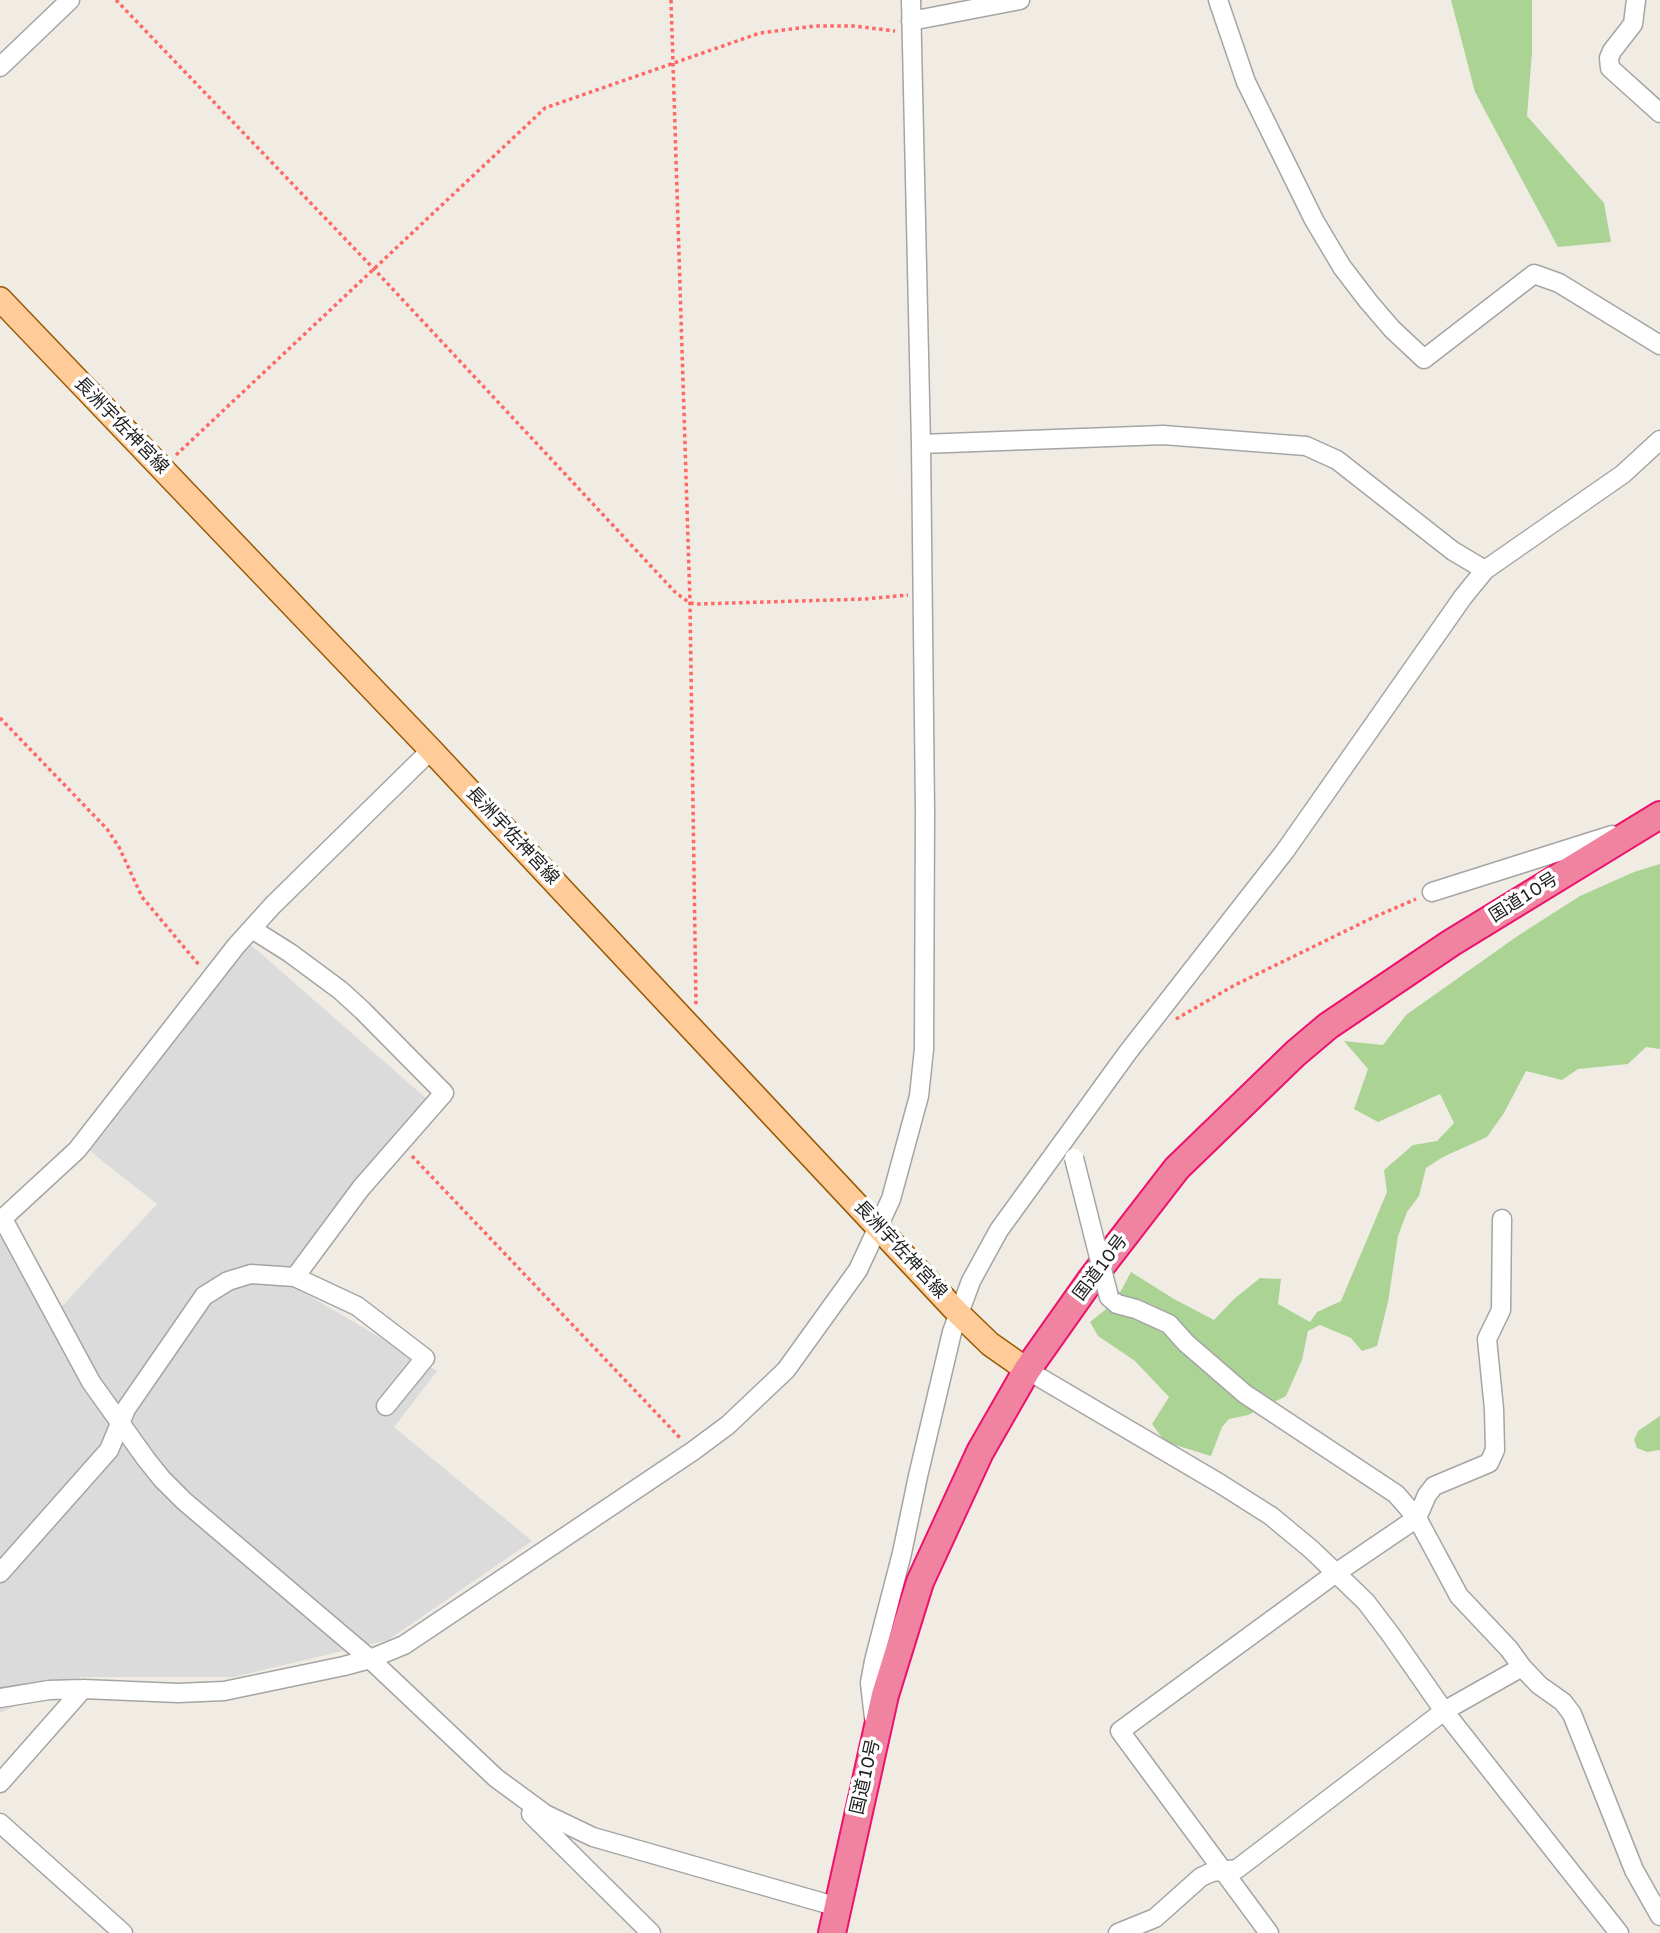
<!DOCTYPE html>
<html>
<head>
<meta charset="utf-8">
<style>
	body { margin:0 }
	canvas { display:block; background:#f0ebe3 }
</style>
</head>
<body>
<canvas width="1660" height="1933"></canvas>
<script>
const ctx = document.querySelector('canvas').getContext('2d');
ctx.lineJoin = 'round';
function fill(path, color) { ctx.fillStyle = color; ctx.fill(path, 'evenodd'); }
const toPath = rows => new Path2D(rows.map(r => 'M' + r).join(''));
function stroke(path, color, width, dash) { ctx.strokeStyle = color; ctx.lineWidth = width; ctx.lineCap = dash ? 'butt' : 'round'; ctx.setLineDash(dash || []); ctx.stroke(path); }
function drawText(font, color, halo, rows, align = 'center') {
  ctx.font = font + ' "Varela Round","Noto Sans JP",sans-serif'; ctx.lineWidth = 7; ctx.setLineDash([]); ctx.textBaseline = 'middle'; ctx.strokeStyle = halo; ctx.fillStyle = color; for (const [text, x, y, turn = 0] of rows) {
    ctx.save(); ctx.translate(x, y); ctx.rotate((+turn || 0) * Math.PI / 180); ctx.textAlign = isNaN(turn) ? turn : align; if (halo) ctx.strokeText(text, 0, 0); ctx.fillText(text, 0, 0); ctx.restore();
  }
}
fill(toPath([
	[250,944,428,1100,289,1284,437,1371,394,1427,532,1541,388,1640,234,1677,81,1677,0,1713,0,1232,50,1319,157,1204,90,1151]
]), '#dcdbdb');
fill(toPath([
	[1451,0,1532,0,1532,52,1527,116,1604,203,1611,242,1558,247,1475,92],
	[1660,864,1660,1049,1646,1047,1628,1064,1578,1069,1562,1080,1526,1071,1504,1113,1487,1137,1443,1157,1426,1168,1419,1196,1407,1212,1398,1236,1388,1302,1377,1346,1362,1351,1351,1338,1320,1325,1308,1331,1302,1360,1286,1396,1248,1415,1229,1419,1222,1427,1211,1456,1165,1442,1152,1424,1169,1397,1135,1361,1098,1336,1090,1322,1115,1302,1131,1272,1174,1299,1214,1320,1234,1299,1260,1278,1281,1279,1278,1304,1310,1322,1317,1312,1341,1301,1387,1192,1384,1170,1413,1145,1437,1141,1454,1123,1440,1094,1378,1122,1354,1109,1368,1069,1344,1041,1383,1045,1406,1015,1519,935,1580,896,1634,872],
	[1660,1416,1660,1450,1647,1452,1637,1448,1634,1440,1638,1431]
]), '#abd494');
const minor = toPath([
	[1218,0,1246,82,1314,220,1342,267,1368,301,1392,329,1424,359,1534,274,1559,283,1660,345],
	[1636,0,1633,24,1612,51,1609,58,1610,68,1660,113],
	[911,21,1020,0],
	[0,67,70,0],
	[921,444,1163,435,1306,446,1337,460,1453,551,1485,570],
	[1432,892,1612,835],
	[252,929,290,953,340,990,362,1010,444,1093,361,1188,295,1277],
	[3,1219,91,1382,146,1459,162,1479,184,1501,370,1659,496,1778,545,1814,593,1837,838,1907],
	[0,1221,77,1150,236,946,273,905,431,750],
	[1109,1297,1117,1304,1136,1309,1169,1324,1186,1343,1245,1394,1396,1494,1417,1518,1459,1596,1509,1649,1522,1667,1444,1711,1237,1869,1212,1872,1201,1877,1155,1918,1118,1933],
	[1027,1370,1219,1483,1271,1516,1312,1550,1366,1602,1391,1635,1444,1711,1619,1933],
	[0,1573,109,1450,126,1409,204,1296,228,1281,251,1274,295,1277,357,1306,425,1358,386,1406],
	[1522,1667,1539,1685,1563,1702,1572,1714,1634,1870,1660,1916],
	[0,1698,49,1690,83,1689,178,1693,224,1691,344,1666,370,1659,404,1645,693,1451,728,1425,786,1370,858,1270,891,1199,919,1096,924,1049,925,812,921,444,911,0],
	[874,1718,870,1683,874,1661,902,1553,918,1476,952,1332,971,1281,999,1230,1128,1052,1285,851,1463,597,1485,570,1623,474,1660,440],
	[0,1783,83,1689],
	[531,1814,651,1933],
	[0,1823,123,1933],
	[1269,1933,1120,1731,1336,1573,1417,1518,1427,1495,1434,1486,1489,1463,1495,1450,1494,1409,1487,1339,1501,1310,1502,1219]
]);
const major = toPath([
	[0,299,431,750,958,1313,990,1344,1027,1370]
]);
const highway = toPath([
	[832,1933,885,1695,920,1582,980,1452,1027,1370,1092,1278,1177,1168,1296,1053,1328,1026,1451,943,1660,815]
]);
stroke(minor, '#a5a5a5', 21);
stroke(major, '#985a00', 26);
stroke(highway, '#ec126e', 30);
stroke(toPath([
	[116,0,374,269,676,593,690,603,698,604,865,599,908,595],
	[671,0,690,603,696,1006],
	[176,455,545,108,760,33,815,26,854,26,895,31],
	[0,718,107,829,119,847,142,897,199,965],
	[1176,1019,1233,986,1372,918,1416,899],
	[412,1156,682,1440]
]), '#ff6965', 3.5, [3.5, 3.5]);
stroke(minor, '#fff', 18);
stroke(major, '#ffcb99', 23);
stroke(highway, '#ef83a0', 26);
const minorBridge = toPath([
	[1074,1158,1109,1297]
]);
stroke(minorBridge, '#a5a5a5', 21, []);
stroke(minorBridge, '#fff', 18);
drawText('18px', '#1e1e1e', '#fff', [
	["長洲宇佐神宮線",121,426,46],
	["長洲宇佐神宮線",512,836,47],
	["国道10号",1524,898,-32],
	["長洲宇佐神宮線",900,1250,47],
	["国道10号",1101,1268,-53],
	["国道10号",866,1777,-77]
]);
</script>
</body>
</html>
